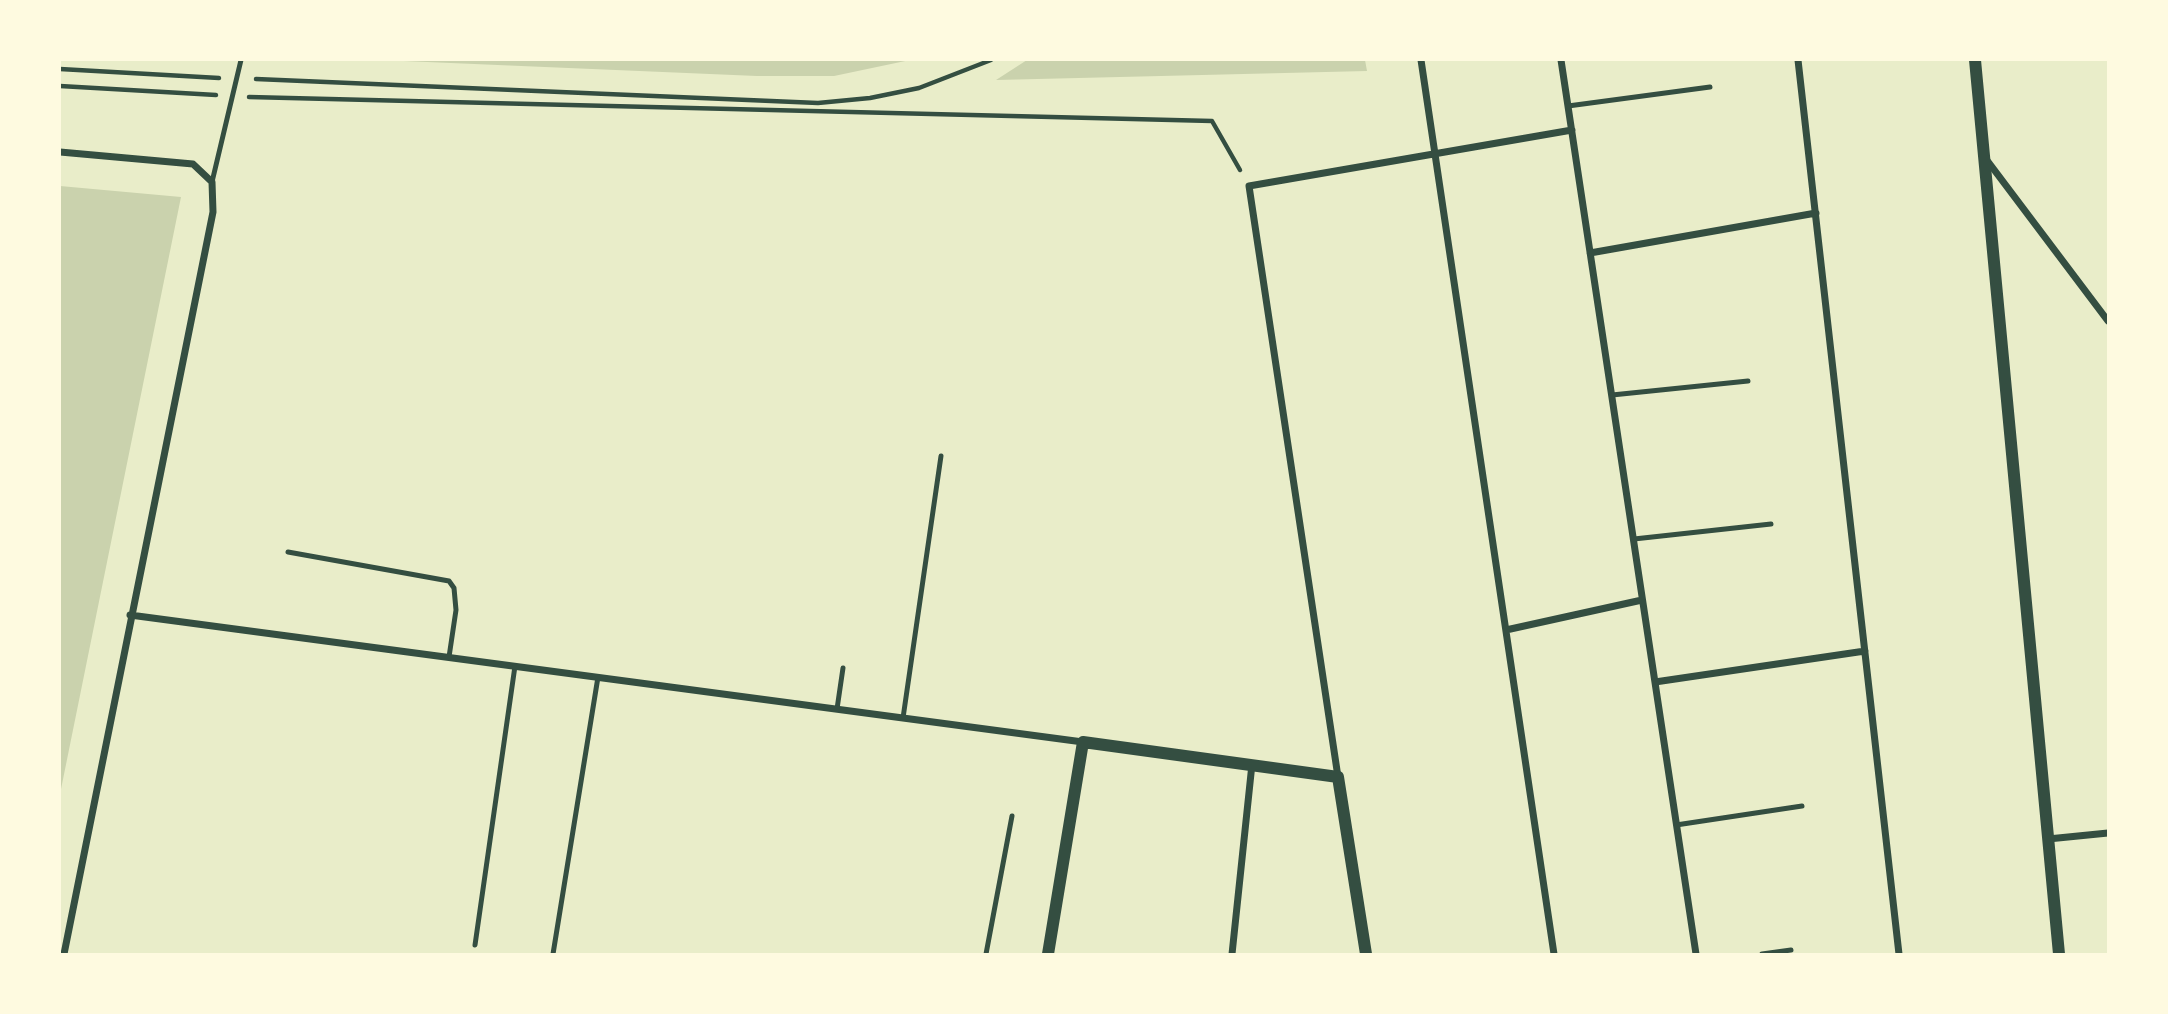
<!DOCTYPE html>
<html>
<head>
<meta charset="utf-8">
<style>
	body { margin:0 }
	#map { position:relative; width:2168px; height:1014px; overflow:hidden; background:#e9edc9; font-family:"DM Sans",sans-serif }
	canvas { display:block }
	.frame { position:absolute; inset:0; border:61px solid #fefae0; pointer-events:none }
</style>
</head>
<body>
<div id="map">
<canvas width="2168" height="1014"></canvas>
<div class="frame"></div>
</div>
<script>
const ctx = document.querySelector('canvas').getContext('2d');
ctx.lineJoin = 'round';
function fill(path, color) { ctx.fillStyle = color; ctx.fill(path, 'evenodd'); }
const toPath = rows => new Path2D(rows.map(r => 'M' + r).join(''));
function stroke(path, color, width, dash) { ctx.strokeStyle = color; ctx.lineWidth = width; ctx.lineCap = dash ? 'butt' : 'round'; ctx.setLineDash(dash || []); ctx.stroke(path); }
fill(toPath([
	[380,60,910,60,834,76,757,76],
	[1027,60,1365,60,1367,71,996,80],
	[60,186,181,197,60,794]
]), '#cad2ad');
stroke(toPath([
	[60,69,219,78],
	[256,79,818,103,870,98,919,88,991,60],
	[60,86,216,95],
	[249,97,1212,121,1240,170]
]), '#344e41', 4.5);
stroke(toPath([
	[1568,106,1710,87],
	[212,182,241,60],
	[1612,395,1748,381],
	[1634,539,1771,524],
	[288,552,449,581,454,588,456,610,449,657],
	[837,709,843,668],
	[903,718,941,456],
	[1676,825,1802,806],
	[475,945,515,666],
	[553,954,598,677],
	[986,954,1012,816],
	[1762,954,1791,950]
]), '#344e41', 5);
stroke(toPath([
	[1421,60,1554,954],
	[1561,60,1696,954],
	[1798,60,1899,954],
	[60,152,193,164,212,182,213,212,64,954],
	[1986,159,2108,321],
	[1590,253,1816,213],
	[130,615,1083,742],
	[1506,630,1642,600],
	[1655,682,1865,651],
	[1338,777,1249,186,1572,130],
	[2048,839,2108,833],
	[1232,954,1252,764]
]), '#344e41', 7);
stroke(toPath([
	[1975,60,2059,954],
	[1048,954,1083,742,1338,777,1366,954]
]), '#344e41', 12);
</script>
</body>
</html>
